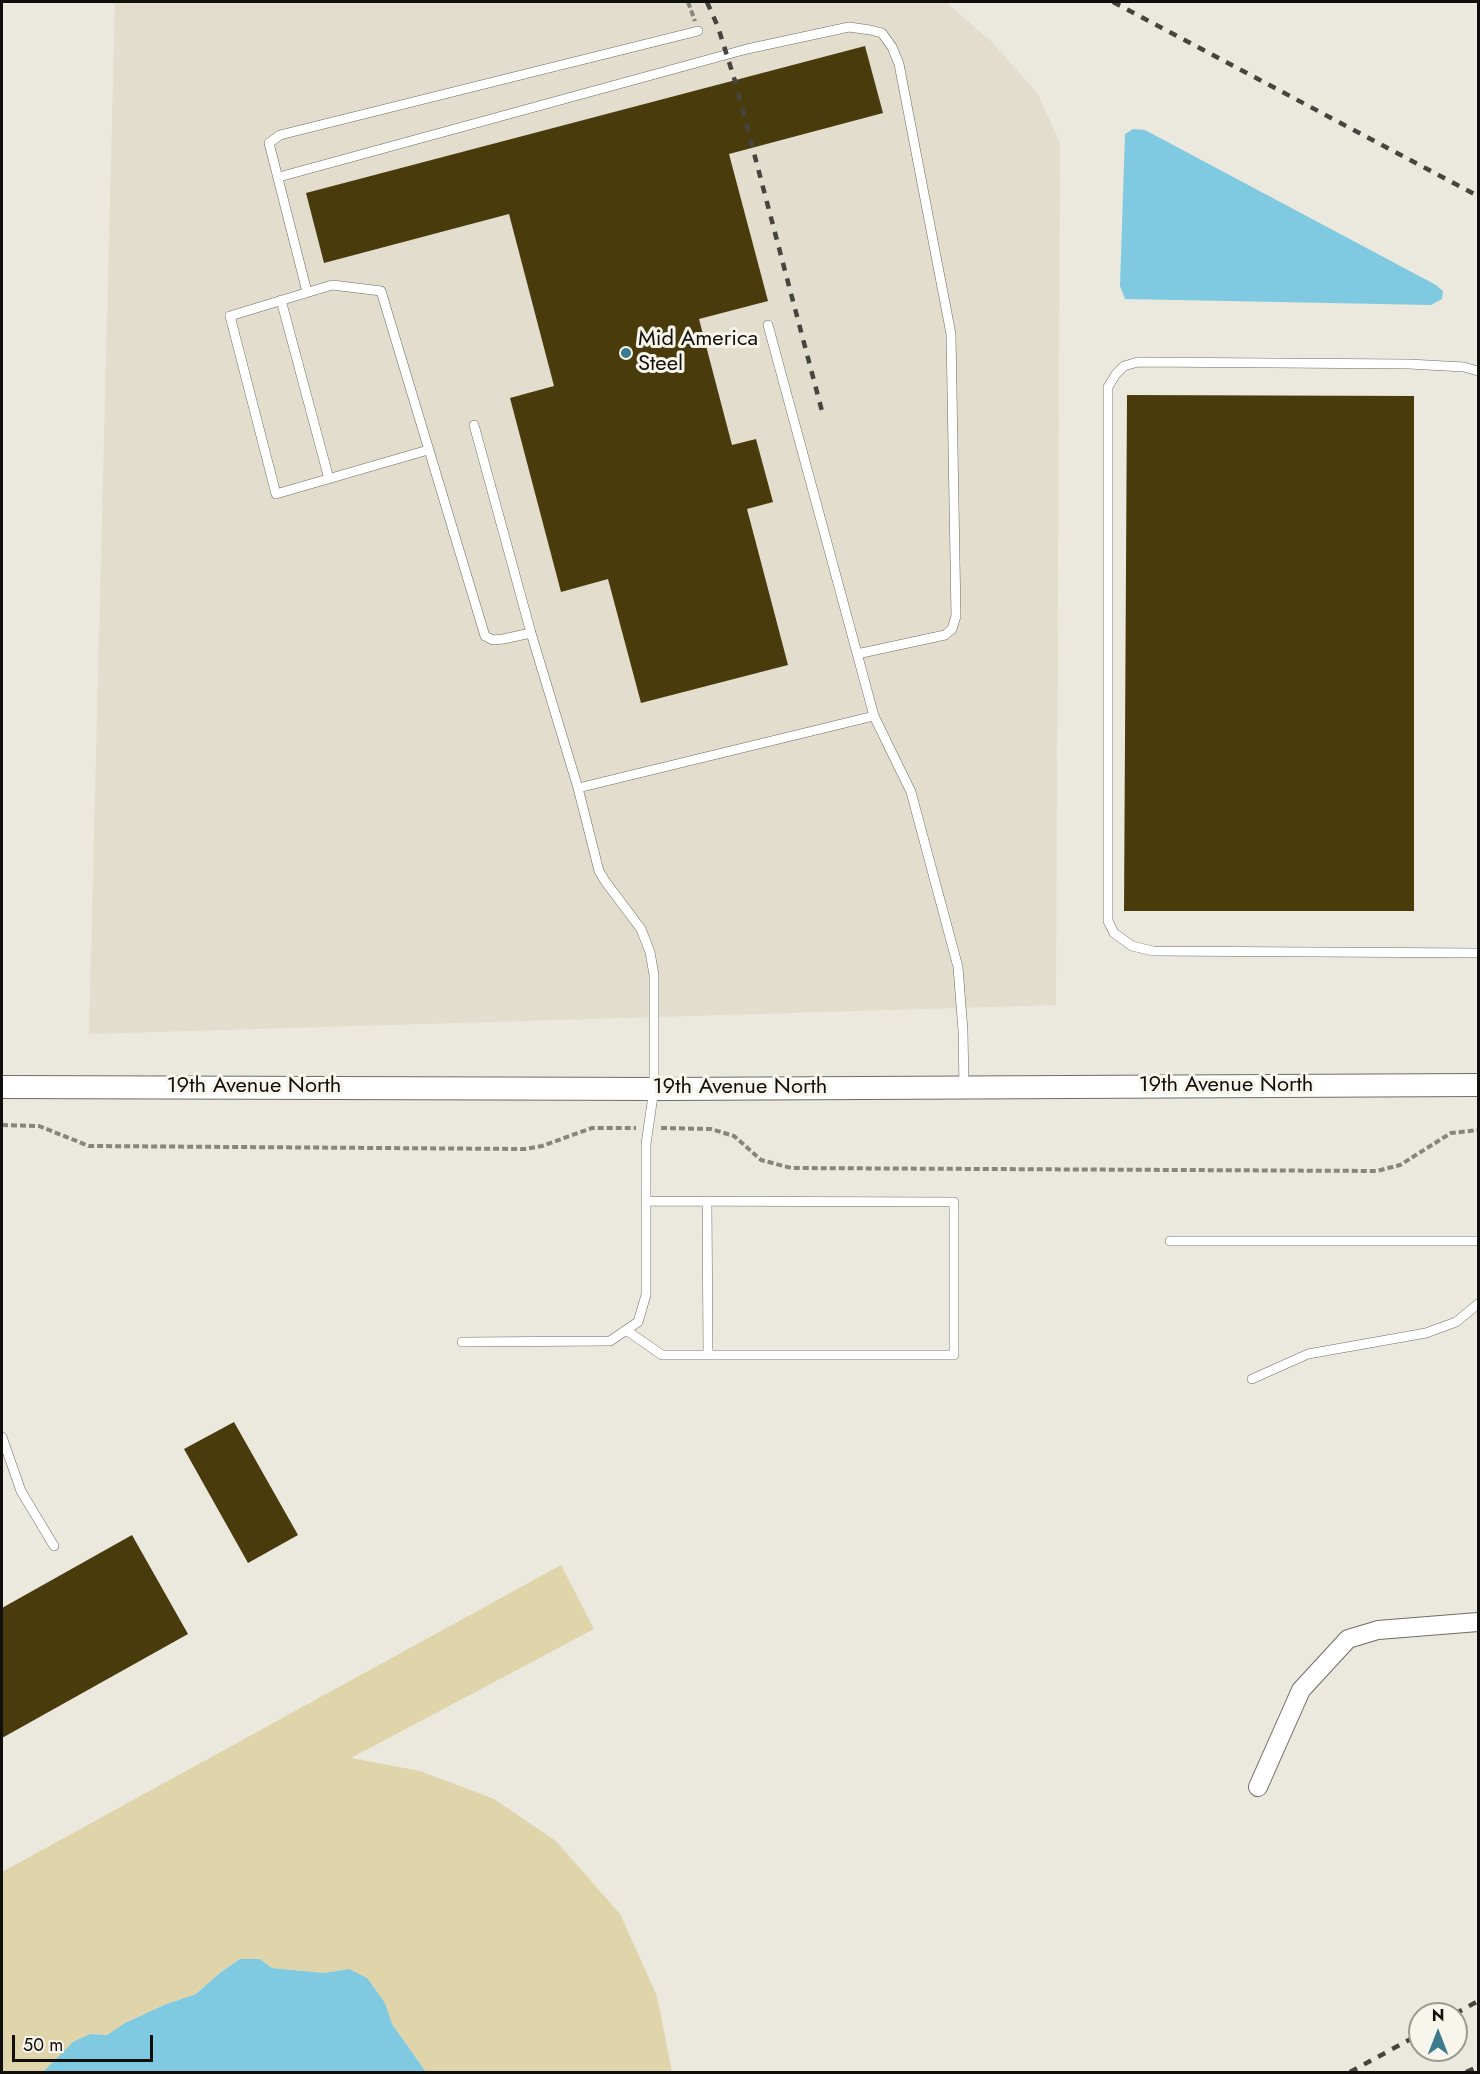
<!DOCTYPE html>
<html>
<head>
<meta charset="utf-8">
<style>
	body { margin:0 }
	#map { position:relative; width:1480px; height:2074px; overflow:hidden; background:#ebe8de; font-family:Jost,sans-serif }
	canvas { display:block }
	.frame { position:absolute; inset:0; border:3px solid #100f0c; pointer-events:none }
	.north { position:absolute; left:1408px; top:2002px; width:60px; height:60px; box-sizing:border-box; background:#f8f5ec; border:2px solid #9b9992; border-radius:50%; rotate:0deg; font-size:16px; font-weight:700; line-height:24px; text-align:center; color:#100f0c }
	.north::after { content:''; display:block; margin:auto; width:21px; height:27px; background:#3a7b8e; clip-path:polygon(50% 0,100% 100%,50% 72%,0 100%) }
	.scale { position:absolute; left:12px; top:2035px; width:141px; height:27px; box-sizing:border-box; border:3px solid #100f0c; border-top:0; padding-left:8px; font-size:18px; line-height:21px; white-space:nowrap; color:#100f0c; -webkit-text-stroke:4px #f8f5ec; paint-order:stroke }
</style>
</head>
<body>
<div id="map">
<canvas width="1480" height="2074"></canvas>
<div class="frame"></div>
<div class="north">N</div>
<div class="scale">50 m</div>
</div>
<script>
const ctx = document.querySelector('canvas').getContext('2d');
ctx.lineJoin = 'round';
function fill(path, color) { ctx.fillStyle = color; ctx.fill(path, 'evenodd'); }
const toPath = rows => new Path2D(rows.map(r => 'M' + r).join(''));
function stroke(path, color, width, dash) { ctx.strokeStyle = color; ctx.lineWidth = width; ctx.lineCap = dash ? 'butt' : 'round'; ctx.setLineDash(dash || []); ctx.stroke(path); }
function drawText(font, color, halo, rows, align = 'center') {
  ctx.font = font + ' Jost,sans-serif'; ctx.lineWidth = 6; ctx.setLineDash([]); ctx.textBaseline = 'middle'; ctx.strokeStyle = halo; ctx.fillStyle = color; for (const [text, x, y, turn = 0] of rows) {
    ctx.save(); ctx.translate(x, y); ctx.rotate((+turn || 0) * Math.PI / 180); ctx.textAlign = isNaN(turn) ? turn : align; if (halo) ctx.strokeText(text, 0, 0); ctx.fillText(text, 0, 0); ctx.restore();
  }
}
fill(toPath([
	[115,2,946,2,993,43,1038,94,1060,143,1056,1005,89,1034]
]), '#e2ddcc');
fill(toPath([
	[561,1565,594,1629,351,1758,420,1771,494,1799,556,1841,620,1914,657,1996,672,2072,426,2072,392,2024,385,2003,349,1969,324,1973,272,1968,260,1959,240,1959,221,1972,196,1994,164,2005,125,2023,107,2035,90,2034,43,2072,2,2072,2,1872]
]), '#e0d4ab');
fill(toPath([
	[1133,129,1145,130,1436,285,1443,291,1442,299,1431,305,1125,299,1120,286,1125,134],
	[240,1959,260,1959,272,1968,324,1973,349,1969,367,1978,385,2003,392,2024,426,2072,43,2072,73,2042,90,2034,107,2035,125,2023,164,2005,196,1994,221,1972]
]), '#7fcae1');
fill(toPath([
	[865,46,883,113,729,154,768,301,699,319,732,445,756,439,773,502,747,509,788,665,641,703,608,579,561,592,510,398,554,386,509,214,324,263,306,193],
	[1127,395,1414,396,1414,911,1124,911],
	[234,1422,298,1535,248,1563,184,1449],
	[132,1535,188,1634,2,1738,2,1608]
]), '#493b0c');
const service = toPath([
	[279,177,747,49,849,27,870,30,882,33,892,47,899,64,951,334,956,616,952,629,945,635,857,654],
	[307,292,269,143,280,135,698,31],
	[281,300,329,479],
	[768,325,874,716],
	[1478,371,1464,367,1409,364,1138,362,1124,366,1116,374,1108,387,1108,921,1114,933,1132,946,1153,951,1478,953],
	[474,425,531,633,578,788],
	[428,450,276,494,230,316,332,285,381,291,485,636,493,640,503,639,531,633],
	[707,1201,708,1355],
	[1170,1241,1478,1241],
	[626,1330,662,1355,954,1355,954,1202,646,1201],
	[462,1342,610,1341,638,1322,646,1295,646,1144,654,1089,654,975,650,952,641,929,605,881,599,871,578,788,874,716,911,792,958,967,963,1031,964,1087],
	[1252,1379,1308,1354,1426,1333,1456,1322,1478,1304],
	[2,1437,21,1491,54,1546]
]);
const minor = toPath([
	[1258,1787,1301,1690,1348,1639,1378,1630,1478,1622]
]);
const tertiary = toPath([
	[2,1087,661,1089,1478,1085]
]);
stroke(service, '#6f6c64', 10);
stroke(minor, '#6f6c64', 20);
stroke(tertiary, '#6f6c64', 24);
stroke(toPath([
	[688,2,695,21],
	[2,1125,39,1126,89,1146,525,1149,542,1146,592,1128,636,1128],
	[661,1128,711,1129,734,1136,761,1160,791,1168,1377,1171,1400,1165,1451,1133,1478,1130]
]), '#87857e', 4, [6, 3]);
stroke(service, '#fff', 9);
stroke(minor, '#fff', 18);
stroke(tertiary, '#fff', 22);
stroke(toPath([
	[707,2,718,27,735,81,823,415],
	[1113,2,1478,196],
	[1455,2014,1478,2001],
	[1350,2072,1420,2034],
	[1466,2072,1478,2067]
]), '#45443f', 4.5, [8, 8]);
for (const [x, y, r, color] of [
	[626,353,6,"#3a7b8e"]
]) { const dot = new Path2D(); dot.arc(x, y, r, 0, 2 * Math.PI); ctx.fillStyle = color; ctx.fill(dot); stroke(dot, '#f8f5ec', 2); }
drawText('22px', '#100f0c', '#f8f5ec', [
	["Mid America",638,340],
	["Steel",638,365]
], 'left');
drawText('22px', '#100f0c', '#f8f5ec', [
	["19th Avenue North",1226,1086],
	["19th Avenue North",254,1087],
	["19th Avenue North",740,1088]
]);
</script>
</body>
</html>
